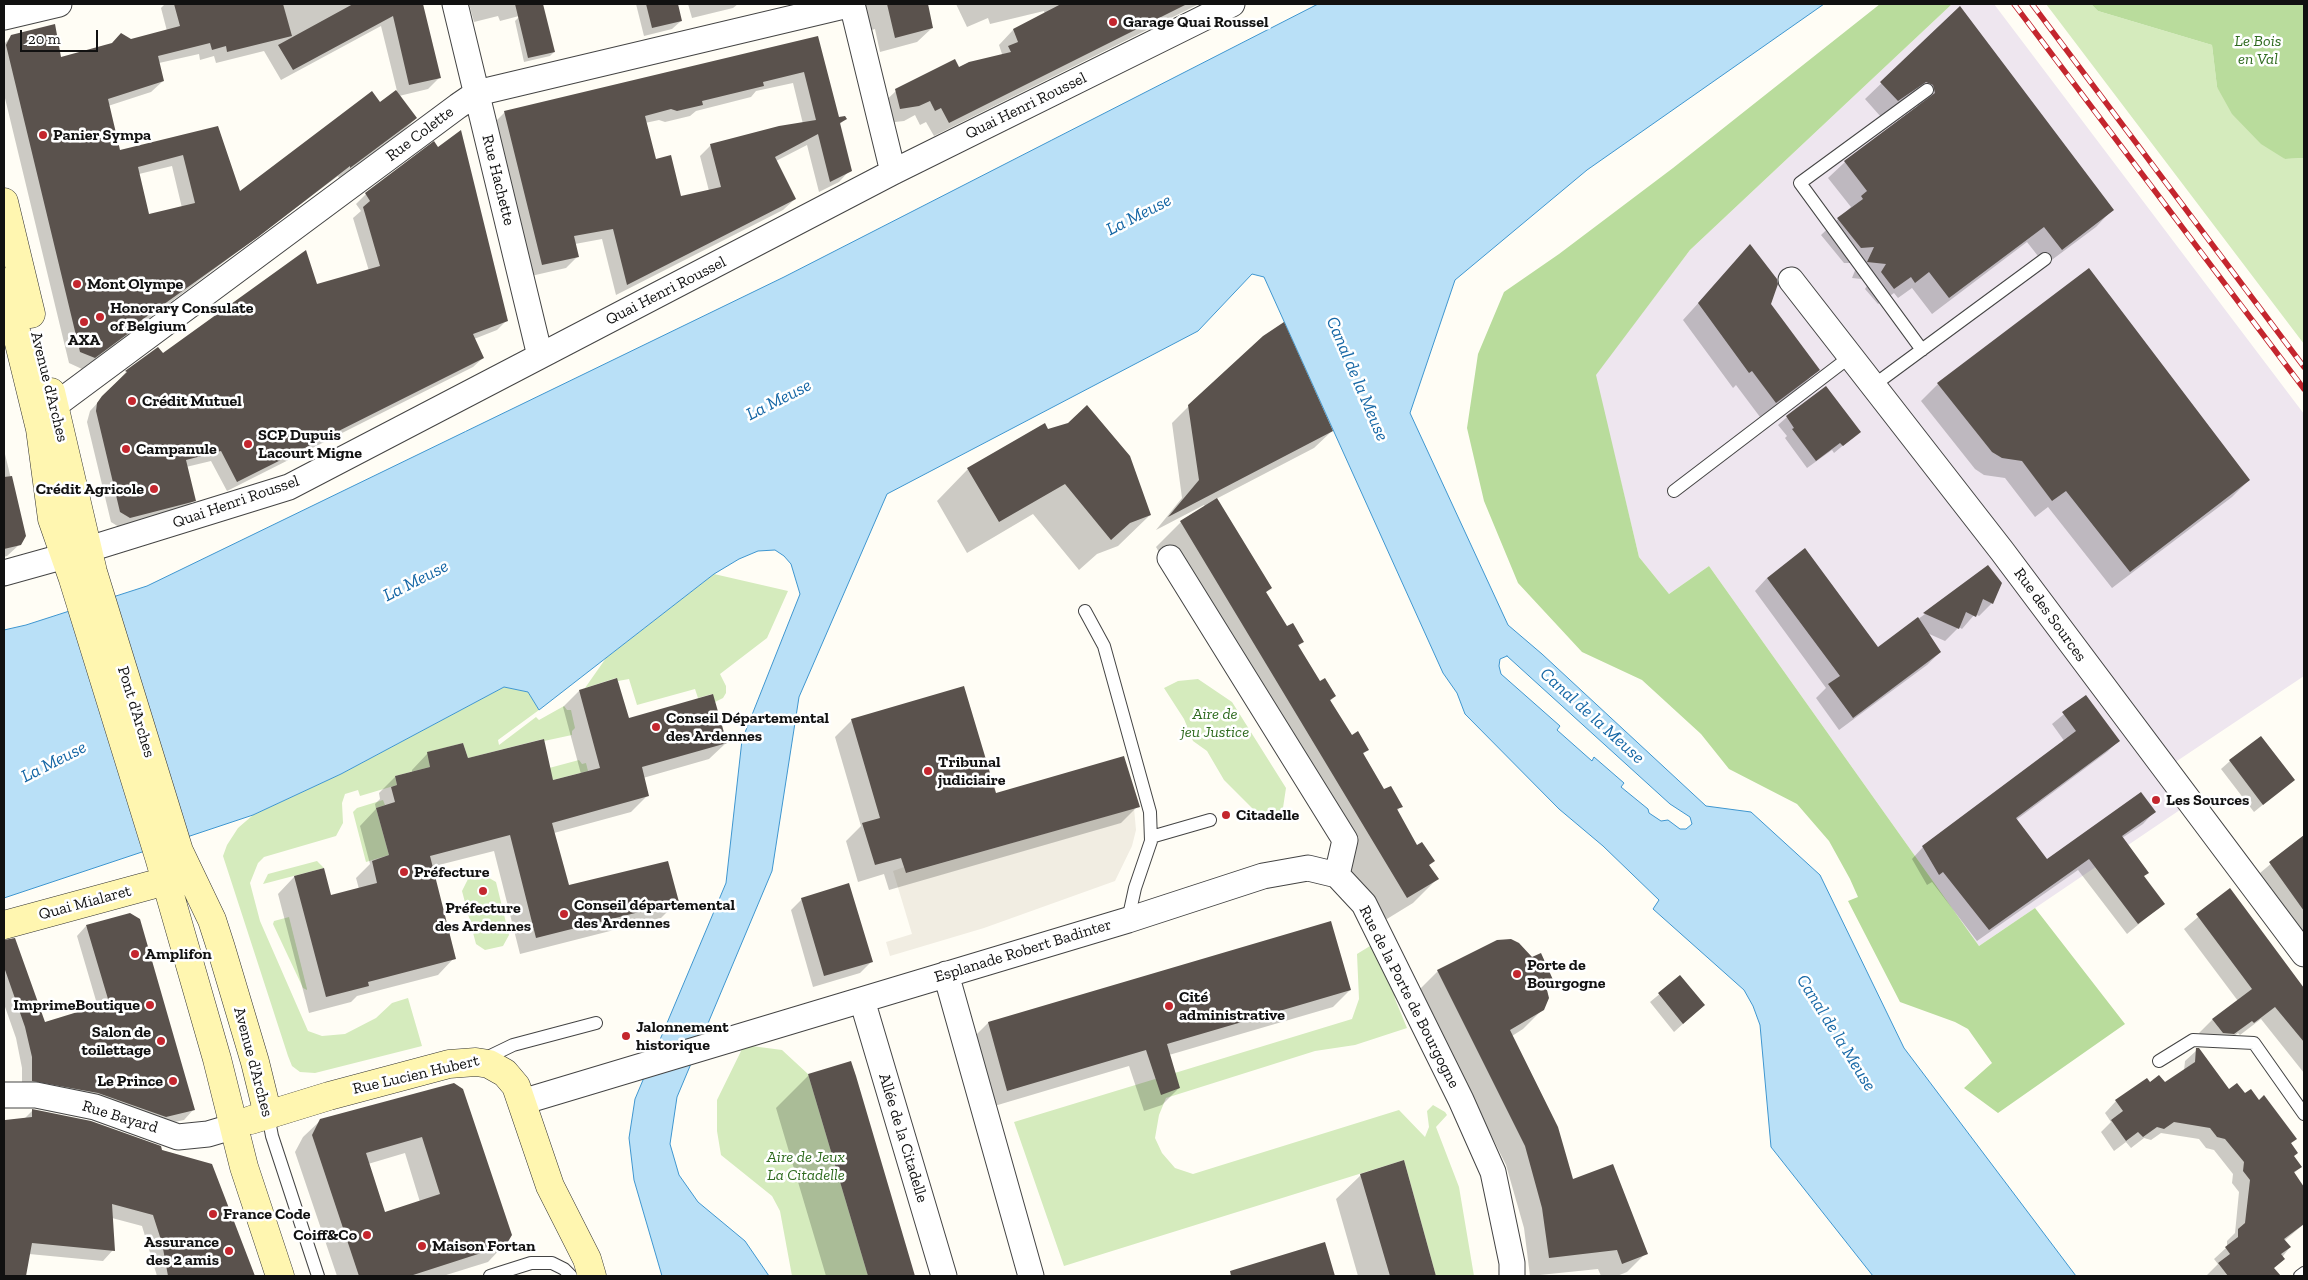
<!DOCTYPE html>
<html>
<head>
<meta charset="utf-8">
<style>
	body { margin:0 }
	#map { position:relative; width:2308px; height:1280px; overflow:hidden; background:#fffdf5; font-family:"Zilla Slab",serif }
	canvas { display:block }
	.frame { position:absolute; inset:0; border:5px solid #111; pointer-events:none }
	.scale { position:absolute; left:20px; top:30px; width:78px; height:22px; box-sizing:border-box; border:2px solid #111; border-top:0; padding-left:6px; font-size:15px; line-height:18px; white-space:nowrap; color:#111; -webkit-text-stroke:4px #fff; paint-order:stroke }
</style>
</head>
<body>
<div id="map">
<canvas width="2308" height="1280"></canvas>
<div class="frame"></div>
<div class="scale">20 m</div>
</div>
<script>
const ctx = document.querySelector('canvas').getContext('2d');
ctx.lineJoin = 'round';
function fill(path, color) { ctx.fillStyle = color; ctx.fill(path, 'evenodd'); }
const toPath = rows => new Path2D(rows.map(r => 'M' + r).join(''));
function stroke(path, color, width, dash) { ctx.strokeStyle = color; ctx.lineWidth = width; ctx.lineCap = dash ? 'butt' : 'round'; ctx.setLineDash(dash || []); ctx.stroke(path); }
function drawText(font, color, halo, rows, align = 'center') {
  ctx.font = font + ' "Zilla Slab",serif'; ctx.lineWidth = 5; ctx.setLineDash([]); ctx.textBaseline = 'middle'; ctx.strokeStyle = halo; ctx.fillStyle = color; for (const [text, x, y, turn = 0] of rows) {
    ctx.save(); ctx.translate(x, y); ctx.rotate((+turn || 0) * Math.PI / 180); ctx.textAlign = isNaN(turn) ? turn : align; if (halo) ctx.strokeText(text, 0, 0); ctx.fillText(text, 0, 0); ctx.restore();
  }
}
fill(toPath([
	[1952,4,1994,4,2304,414,2304,676,2174,763,2199,797,1979,946,1709,566,1669,594,1639,557,1595,375,1690,250]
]), '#eee6ef');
fill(toPath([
	[2046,4,2091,4,2098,11,2212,45,2217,87,2285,159,2304,158,2304,344],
	[714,574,788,591,767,638,720,674,726,686,726,693,723,698,715,702,712,694,698,698,695,689,637,705,629,679,618,681,616,678,585,688,606,658],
	[1198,679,1232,702,1286,788,1281,821,1255,811,1224,780,1207,751,1193,741,1184,719,1164,688,1178,681],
	[504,687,528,692,539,710,498,740,499,745,536,717,539,720,564,706,567,710,571,710,575,728,572,731,572,735,544,741,543,739,468,758,463,743,428,752,430,767,395,776,397,785,360,796,358,790,345,794,342,803,343,823,336,836,264,857,258,863,250,883,260,921,308,1031,322,1036,345,1034,376,1018,392,1003,408,998,422,1046,315,1073,300,1072,292,1066,288,1056,223,856,227,845,238,828,253,815,341,774],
	[579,760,582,764,586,763,588,771,541,783,538,771],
	[383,800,385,805,376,808,389,855,366,862,353,812,357,808],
	[317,861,324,868,263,884,268,874],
	[484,875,496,882,509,935,503,946,485,950,476,944,462,891,468,879],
	[289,917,307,989,307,990,303,988,273,924,274,921],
	[1370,946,1390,966,1395,999,1407,1028,1355,1045,1315,1051,1166,1098,1159,1115,1155,1138,1162,1153,1175,1168,1193,1174,1399,1110,1425,1137,1429,1127,1427,1111,1433,1105,1445,1112,1447,1115,1436,1127,1459,1187,1474,1276,1436,1276,1404,1160,1064,1266,1014,1122,1352,1019,1359,999,1357,954],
	[744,1045,782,1050,808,1074,868,1276,792,1276,780,1211,772,1196,721,1155,717,1131,717,1100]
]), '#d5ebbd');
fill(toPath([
	[1880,4,1952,4,1690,250,1596,375,1639,557,1669,594,1709,566,1979,946,2035,908,2125,1024,1998,1113,1964,1088,1992,1063,1968,1029,1955,1022,1900,1002,1848,901,1858,897,1850,879,1829,841,1797,804,1729,769,1701,734,1642,680,1582,652,1518,583,1484,501,1467,428,1478,354,1504,292,1559,254,1673,168],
	[2091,4,2304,4,2304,158,2285,159,2261,144,2232,114,2217,87,2212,45,2098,11]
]), '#b9dc9c');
fill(toPath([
	[1134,808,1136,830,1132,846,1115,881,984,928,890,956,886,942,912,934,893,871,904,867,907,873]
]), '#f1ede2');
const water = toPath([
	[1318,4,1824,4,1587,170,1455,280,1410,413,1508,625,1542,654,1706,806,1751,812,1820,875,1904,1048,2076,1276,1873,1276,1771,1147,1760,1025,1753,1006,1744,990,1653,909,1659,900,1603,846,1559,809,1465,714,1457,693,1443,673,1264,277,1252,274,1198,331,887,494,799,697,772,871,677,1097,670,1144,679,1175,698,1202,745,1241,769,1276,662,1276,634,1180,629,1138,635,1099,726,883,742,740,800,594,791,564,784,556,775,550,758,551,739,559,714,574,539,710,528,692,504,687,341,774,253,815,4,898,4,630,26,625,147,586,784,277,1318,4],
	[1507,656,1670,804,1690,817,1692,824,1686,829,1680,829,1668,820,1661,821,1649,813,1648,809,1621,787,1624,783,1594,757,1592,761,1557,730,1560,726,1501,674,1499,666,1500,659,1507,656]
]);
fill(water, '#b9e0f7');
stroke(water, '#3f96cf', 1);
fill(toPath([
	[165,4,422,4,439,78,428,89,399,96,416,118,404,130,339,178,338,176,82,369,69,363,4,94,4,44,12,36,60,58,131,40,167,31,161,8],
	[381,26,397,91,239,194,218,127,119,151,108,106,151,92,163,81,159,63,199,54,200,60,214,56,216,63,264,51,281,80],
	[172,166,182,208,148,216,139,174],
	[469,4,529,4,519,16,500,21,498,16,474,22],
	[636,4,677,4,681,21,672,29,644,36],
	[688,4,738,4,733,8,692,18],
	[857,4,926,4,932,28,917,42,880,52,875,29,864,32],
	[956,4,1199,4,934,136,926,122,920,125,915,115,904,121,886,123,881,105,896,91,1001,56,1002,54,999,45,1013,30,1045,14,1044,11,990,24,988,18,967,27],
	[1960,8,2112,210,2096,227,2045,265,2027,242,1932,314,1912,288,1898,298,1894,293,1878,304,1865,289,1871,280,1852,278,1858,263,1844,263,1821,235,1851,207,1828,178,1845,162,1918,107,1918,102,1881,117,1865,99],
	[519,17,554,52,550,56,524,62,515,21],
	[817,38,838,118,845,119,839,125,850,170,839,182,819,192,807,145,776,161,795,199,783,210,616,295,602,239,575,244,578,256,566,268,531,276,493,124,505,112],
	[793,83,803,124,711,145,700,156,709,191,680,197,655,160,645,123,659,120,665,122,690,116,696,111,751,97,756,91],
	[434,143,507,320,497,330,474,339,483,358,473,367,227,491,211,461,186,467,194,500,184,510,119,527,111,522,87,422,90,411,126,372,158,348,163,355,316,286,369,271,353,218,361,211,356,204,366,194],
	[1750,246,1770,304,1818,369,1803,385,1760,417,1736,385,1733,388,1683,320],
	[1938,384,2249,480,2232,497,2112,588,2048,507,2035,517,2005,478,1984,475,1975,469,1921,401],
	[1189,406,1332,431,1314,448,1216,499,1270,588,1265,593,1286,628,1302,642,1298,647,1319,683,1335,696,1330,701,1351,737,1367,750,1363,754,1384,790,1401,806,1397,811,1417,846,1433,861,1428,866,1437,879,1413,903,1382,922,1156,547,1181,522,1205,507,1204,505,1156,530,1182,498,1172,423],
	[1787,417,1859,432,1834,453,1832,450,1807,468,1785,438,1787,436,1778,425],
	[1047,431,1150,515,1118,546,1097,554,1079,570,1033,514,967,553,937,501,968,469],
	[4,450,25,536,20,544,7,556,4,557],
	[1988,567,1992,603,1979,616,1975,614,1962,629,1959,627,1945,641,1927,633,1940,652,1927,665,1839,730,1816,698,1826,688,1755,591,1767,578,1878,649],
	[579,691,628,720,726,743,709,759,643,778,648,795,631,812,554,833,568,886,677,902,661,918,520,954,494,851,431,867,454,958,438,975,357,996,351,1002,309,1013,278,894,294,877,323,869,330,896,359,889,356,878,370,864,360,826,376,809,375,804,380,799,379,793,395,777,412,773,412,770,428,753,467,759,552,781,581,774,563,707],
	[2085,697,2118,741,2107,752,2016,820,2046,861,2154,812,2143,824,2122,838,2143,877,2163,904,2127,934,2078,870,1977,941,1932,882,1927,885,1912,859,1923,847,2065,742,2052,724],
	[852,720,995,795,1138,806,1121,823,889,890,884,874,858,882,846,841,861,826,835,737],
	[2230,761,2293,780,2254,812,2221,769],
	[2292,846,2304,861,2304,932,2260,873],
	[2230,890,2304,990,2304,1073,2261,1019,2240,1035,2238,1033,2220,1047,2209,1046,2199,1033,2212,1020,2238,1001,2184,929],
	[802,899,872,961,860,973,813,987,791,910],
	[1330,923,1350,990,1333,1007,1169,1055,1179,1088,1162,1105,1144,1111,1129,1066,991,1107,971,1040,988,1023],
	[86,926,193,1110,184,1120,155,1126,22,1090,22,1068,16,1038,4,1004,4,948,16,945,44,1023,79,1013,84,1008,97,1004,77,936],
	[1438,971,1552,981,1545,988,1543,1009,1523,1029,1512,1036,1572,1180,1646,1253,1627,1272,1617,1276,1601,1276,1598,1269,1530,1276,1524,1228,1506,1165,1419,990],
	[1680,977,1704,1005,1674,1032,1650,1002],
	[2197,1050,2229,1091,2245,1094,2258,1102,2296,1139,2290,1144,2293,1156,2301,1167,2293,1174,2304,1189,2304,1224,2284,1241,2290,1247,2273,1269,2278,1276,2207,1275,2218,1264,2214,1259,2227,1247,2227,1241,2235,1233,2239,1192,2232,1183,2233,1174,2214,1150,2206,1148,2199,1139,2161,1133,2151,1140,2144,1138,2131,1148,2126,1142,2114,1151,2101,1132,2111,1122,2105,1113,2116,1101,2147,1080,2149,1084,2164,1084,2184,1071,2185,1061],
	[850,1063,914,1276,826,1276,776,1108,809,1075],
	[454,1085,505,1244,488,1262,443,1276,337,1276,295,1152,303,1137,321,1120],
	[405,1153,420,1202,385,1213,368,1164],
	[32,1111,211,1165,253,1276,157,1276,142,1226,112,1218,113,1250,103,1261,29,1254,25,1276,4,1276,4,1123,23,1120],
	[1403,1162,1435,1276,1358,1276,1336,1199,1361,1175],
	[1324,1244,1334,1276,1244,1276,1256,1264]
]), '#0003');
fill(toPath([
	[174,4,283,4,292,36,227,52,226,46,212,50,210,43,158,56,164,81,108,99,120,150,218,126,240,191,372,91,380,102,396,90,417,118,350,168,350,166,258,237,139,322,141,324,95,358,80,352,6,45,11,35,55,24,61,57,112,43,121,33,131,39,180,26],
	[183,155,195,203,149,214,138,167],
	[353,4,423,4,441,78,409,85,393,16,293,70,278,45],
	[515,4,543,4,555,52,528,58],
	[646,4,678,4,682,21,652,28],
	[887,4,928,4,933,28,895,38],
	[1061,4,1187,4,949,123,941,108,935,111,930,101,919,106,900,109,895,89,955,59,959,67,969,62,1011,52,1008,46,1018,42,1013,29],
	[1960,6,2114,210,2062,250,2044,227,1949,298,1929,272,1915,283,1911,277,1894,289,1881,272,1886,264,1867,262,1874,247,1861,248,1837,218,1863,199,1861,196,1867,191,1844,161,1935,93,1933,85,1926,82,1898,101,1880,82],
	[818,36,839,117,845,116,847,119,840,123,852,171,830,182,818,134,775,157,796,199,627,285,613,229,574,236,579,257,542,265,504,111],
	[804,72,816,120,779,126,710,144,721,187,681,196,671,155,656,159,645,116,671,109,677,111,703,105,702,101,764,86,763,82],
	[461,130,508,321,473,334,484,358,237,482,221,451,186,460,196,501,130,518,120,512,96,411,97,403,102,396,127,372,125,371,158,347,163,353,306,250,317,284,380,266,363,207,370,201,365,193,434,141,438,147],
	[1750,244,1777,279,1778,284,1771,304,1820,370,1776,403,1752,371,1749,373,1698,303],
	[2089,268,2250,480,2130,572,2066,491,2052,501,2022,461,2002,458,1992,452,1937,383],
	[1284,322,1333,431,1168,517,1199,480,1188,405,1263,336],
	[1826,386,1861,432,1843,446,1840,443,1816,461,1792,429,1794,428,1786,416],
	[1087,405,1130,456,1151,515,1130,523,1111,540,1065,484,999,522,967,468,1045,423,1048,429,1068,423],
	[12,476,26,536,21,545,4,549,4,477],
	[1217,498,1272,588,1266,592,1287,626,1293,623,1304,642,1298,645,1320,681,1325,678,1336,696,1330,700,1352,735,1358,731,1369,750,1363,753,1384,789,1391,786,1403,807,1397,809,1417,845,1422,842,1435,861,1429,865,1439,879,1407,898,1180,521],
	[1805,548,1878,647,1918,617,1941,652,1853,718,1828,684,1840,676,1767,578],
	[1988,565,2002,583,1993,604,1983,599,1976,617,1966,612,1959,629,1923,613],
	[617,678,629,718,713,694,727,743,642,767,649,796,552,823,569,885,668,861,679,902,536,938,510,835,430,856,456,959,368,982,369,986,326,997,294,876,324,868,331,895,377,883,372,861,389,855,376,808,395,802,391,787,397,785,395,776,430,767,427,752,463,743,468,758,544,739,553,780,600,768,579,690],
	[964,686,996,793,1124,756,1140,807,906,873,901,858,875,865,862,823,880,818,851,719],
	[2086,695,2120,741,2016,818,2047,859,2141,792,2156,812,2122,836,2149,873,2144,876,2165,904,2138,924,2089,859,1989,930,1943,872,1939,875,1922,846,2076,731,2062,712],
	[2261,736,2295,780,2263,805,2229,760],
	[2304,835,2304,911,2269,862],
	[849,883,873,962,824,976,801,898],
	[2230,888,2304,988,2304,1042,2275,1007,2254,1023,2252,1021,2234,1034,2223,1033,2212,1019,2252,989,2196,914],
	[130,913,140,919,195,1110,166,1117,98,1093,32,1081,32,1057,25,1027,4,967,4,940,15,938,45,1022,84,1010,84,1007,108,999,86,925],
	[1331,921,1351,990,1167,1044,1180,1088,1161,1095,1146,1050,1007,1091,988,1022],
	[1511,939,1519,943,1532,957,1541,953,1554,982,1546,986,1549,998,1544,1010,1510,1030,1558,1127,1573,1179,1613,1164,1648,1254,1622,1264,1617,1250,1549,1258,1542,1208,1525,1146,1437,970,1497,940],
	[1680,975,1705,1005,1683,1024,1658,993],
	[2196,1048,2199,1048,2229,1089,2237,1083,2245,1093,2251,1089,2259,1100,2264,1095,2297,1139,2291,1143,2298,1153,2294,1156,2302,1167,2294,1172,2304,1187,2304,1224,2284,1239,2291,1247,2281,1254,2285,1259,2274,1268,2281,1276,2228,1276,2218,1263,2230,1254,2225,1247,2238,1237,2238,1229,2245,1223,2250,1180,2243,1171,2244,1162,2225,1139,2217,1137,2210,1128,2174,1122,2164,1129,2157,1127,2143,1137,2138,1132,2126,1141,2111,1120,2123,1111,2115,1100,2147,1078,2150,1082,2159,1075,2165,1082,2195,1062],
	[851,1061,856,1076,915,1276,868,1276,808,1074],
	[454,1083,463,1089,512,1235,506,1245,410,1276,359,1276,312,1135,320,1119],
	[422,1137,440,1194,385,1212,366,1153],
	[32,1109,91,1121,161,1146,162,1150,212,1164,255,1276,168,1276,162,1243,153,1215,112,1204,115,1251,32,1243,26,1276,4,1276,4,1125,5,1120,32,1117],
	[1404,1160,1436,1276,1390,1276,1360,1174],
	[1325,1242,1335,1276,1231,1276,1230,1271]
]), '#5a524d');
const lane = toPath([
	[1922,350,1800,183,1927,90],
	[1874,385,2045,259],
	[1674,491,1851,356],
	[1085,611,1104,646,1150,812,1151,841,1135,888,1128,920],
	[1151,837,1210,820],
	[482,1060,513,1045,596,1023],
	[2159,1061,2193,1040,2254,1043,2304,1114],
	[268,1115,272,1136,318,1276],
	[490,1276,531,1263,552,1263,564,1269,571,1276],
	[2300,1276,2304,1273]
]);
const street = toPath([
	[455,4,540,356],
	[4,17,59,4],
	[1791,280,2002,551,2304,954],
	[54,406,458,106,477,93,852,4,893,172],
	[89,549,289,487,893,172,1232,4],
	[1170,558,1345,840,1337,875,1364,904,1461,1100,1493,1172,1512,1263,1512,1276],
	[4,573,65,556],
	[946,974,1031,1276],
	[862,1000,944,1276],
	[4,1095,36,1095,95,1107,178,1137,208,1134,235,1126],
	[522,1102,1128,920,1263,876,1308,868,1337,875]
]);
const secondary = toPath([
	[4,202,31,314],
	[4,282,40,429,52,519,73,579,159,857,217,1059,244,1167,280,1276],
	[51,392,93,572,179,851,212,920,221,948,255,1062,268,1115],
	[4,925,166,881],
	[251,1120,329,1096,449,1064,476,1062,489,1064,505,1073,516,1086,550,1186,587,1259,592,1276]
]);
stroke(lane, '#444', 14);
stroke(street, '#444', 27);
stroke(secondary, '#333', 29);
stroke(lane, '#fff', 12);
stroke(street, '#fff', 25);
stroke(secondary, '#fff6b0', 28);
const rail = toPath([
	[2014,4,2304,389],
	[2032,4,2304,367]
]);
stroke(rail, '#c4262e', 5.5);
stroke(rail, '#fff', 4, [11]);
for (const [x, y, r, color] of [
	[1113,22,5,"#c4262e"],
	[43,135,5,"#c4262e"],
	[77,284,5,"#c4262e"],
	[100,317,5,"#c4262e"],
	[84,322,5,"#c4262e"],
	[132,401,5,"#c4262e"],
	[248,444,5,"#c4262e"],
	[126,449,5,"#c4262e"],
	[154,489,5,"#c4262e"],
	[656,727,5,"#c4262e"],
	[928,771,5,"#c4262e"],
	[2156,800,5,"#c4262e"],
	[1226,815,5,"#c4262e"],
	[404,872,5,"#c4262e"],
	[483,891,5,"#c4262e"],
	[564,914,5,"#c4262e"],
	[135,954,5,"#c4262e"],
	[1517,974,5,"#c4262e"],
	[150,1005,5,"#c4262e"],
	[1169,1006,5,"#c4262e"],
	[626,1036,5,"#c4262e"],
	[161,1041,5,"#c4262e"],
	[173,1081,5,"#c4262e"],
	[213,1214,5,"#c4262e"],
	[367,1235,5,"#c4262e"],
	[422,1246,5,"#c4262e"],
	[229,1251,5,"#c4262e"]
]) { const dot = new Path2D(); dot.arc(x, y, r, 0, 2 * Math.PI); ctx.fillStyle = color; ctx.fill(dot); stroke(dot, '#fff', 2); }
drawText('bold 16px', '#111', '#fff', [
	["Garage Quai Roussel",1123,22],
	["Panier Sympa",53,135],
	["Mont Olympe",87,284],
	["Honorary Consulate",110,308],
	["of Belgium",110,326],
	["AXA",84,340,"center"],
	["Crédit Mutuel",142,401],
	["SCP Dupuis",258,435],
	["Lacourt Migne",258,453],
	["Campanule",136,449],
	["Crédit Agricole",144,489,"right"],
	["Conseil Départemental",666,718],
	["des Ardennes",666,736],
	["Tribunal",938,762],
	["judiciaire",938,780],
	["Les Sources",2166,800],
	["Citadelle",1236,815],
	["Préfecture",414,872],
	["Conseil départemental",574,905],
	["des Ardennes",574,923],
	["Préfecture",483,908,"center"],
	["des Ardennes",483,926,"center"],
	["Amplifon",145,954],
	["Porte de",1527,965],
	["Bourgogne",1527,983],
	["Cité",1179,997],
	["administrative",1179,1015],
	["ImprimeBoutique",140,1005,"right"],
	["Jalonnement",636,1027],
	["historique",636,1045],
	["Salon de",151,1032,"right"],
	["toilettage",151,1050,"right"],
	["Le Prince",163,1081,"right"],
	["France Code",223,1214],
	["Coiff&Co",357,1235,"right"],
	["Assurance",219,1242,"right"],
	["des 2 amis",219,1260,"right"],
	["Maison Fortan",432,1246]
], 'left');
drawText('italic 16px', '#2f6b1f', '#fff', [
	["Le Bois",2258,41],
	["en Val",2258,59],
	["Aire de",1215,714],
	["jeu Justice",1215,732],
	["Aire de Jeux",806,1157],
	["La Citadelle",806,1175]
]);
drawText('16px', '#111', '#fff', [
	["Quai Henri Roussel",1026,106,-26],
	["Rue Colette",420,134,-37],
	["Rue Hachette",498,180,76],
	["Quai Henri Roussel",666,291,-27],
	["Avenue d'Arches",49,387,76],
	["Quai Henri Roussel",236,502,-19],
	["Rue des Sources",2050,615,54],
	["Pont d'Arches",136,712,73],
	["Quai Mialaret",85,903,-15],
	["Esplanade Robert Badinter",1023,951,-17],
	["Rue de la Porte de Bourgogne",1409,997,63],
	["Avenue d'Arches",253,1062,75],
	["Rue Lucien Hubert",416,1075,-13],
	["Rue Bayard",120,1117,17],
	["Allée de la Citadelle",903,1138,73]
]);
drawText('italic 18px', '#1768a6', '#fff', [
	["La Meuse",1139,215,-27],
	["Canal de la Meuse",1357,379,67],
	["La Meuse",779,400,-27],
	["La Meuse",416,581,-27],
	["Canal de la Meuse",1592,716,42],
	["La Meuse",54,762,-27],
	["Canal de la Meuse",1836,1033,58]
]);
</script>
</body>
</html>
